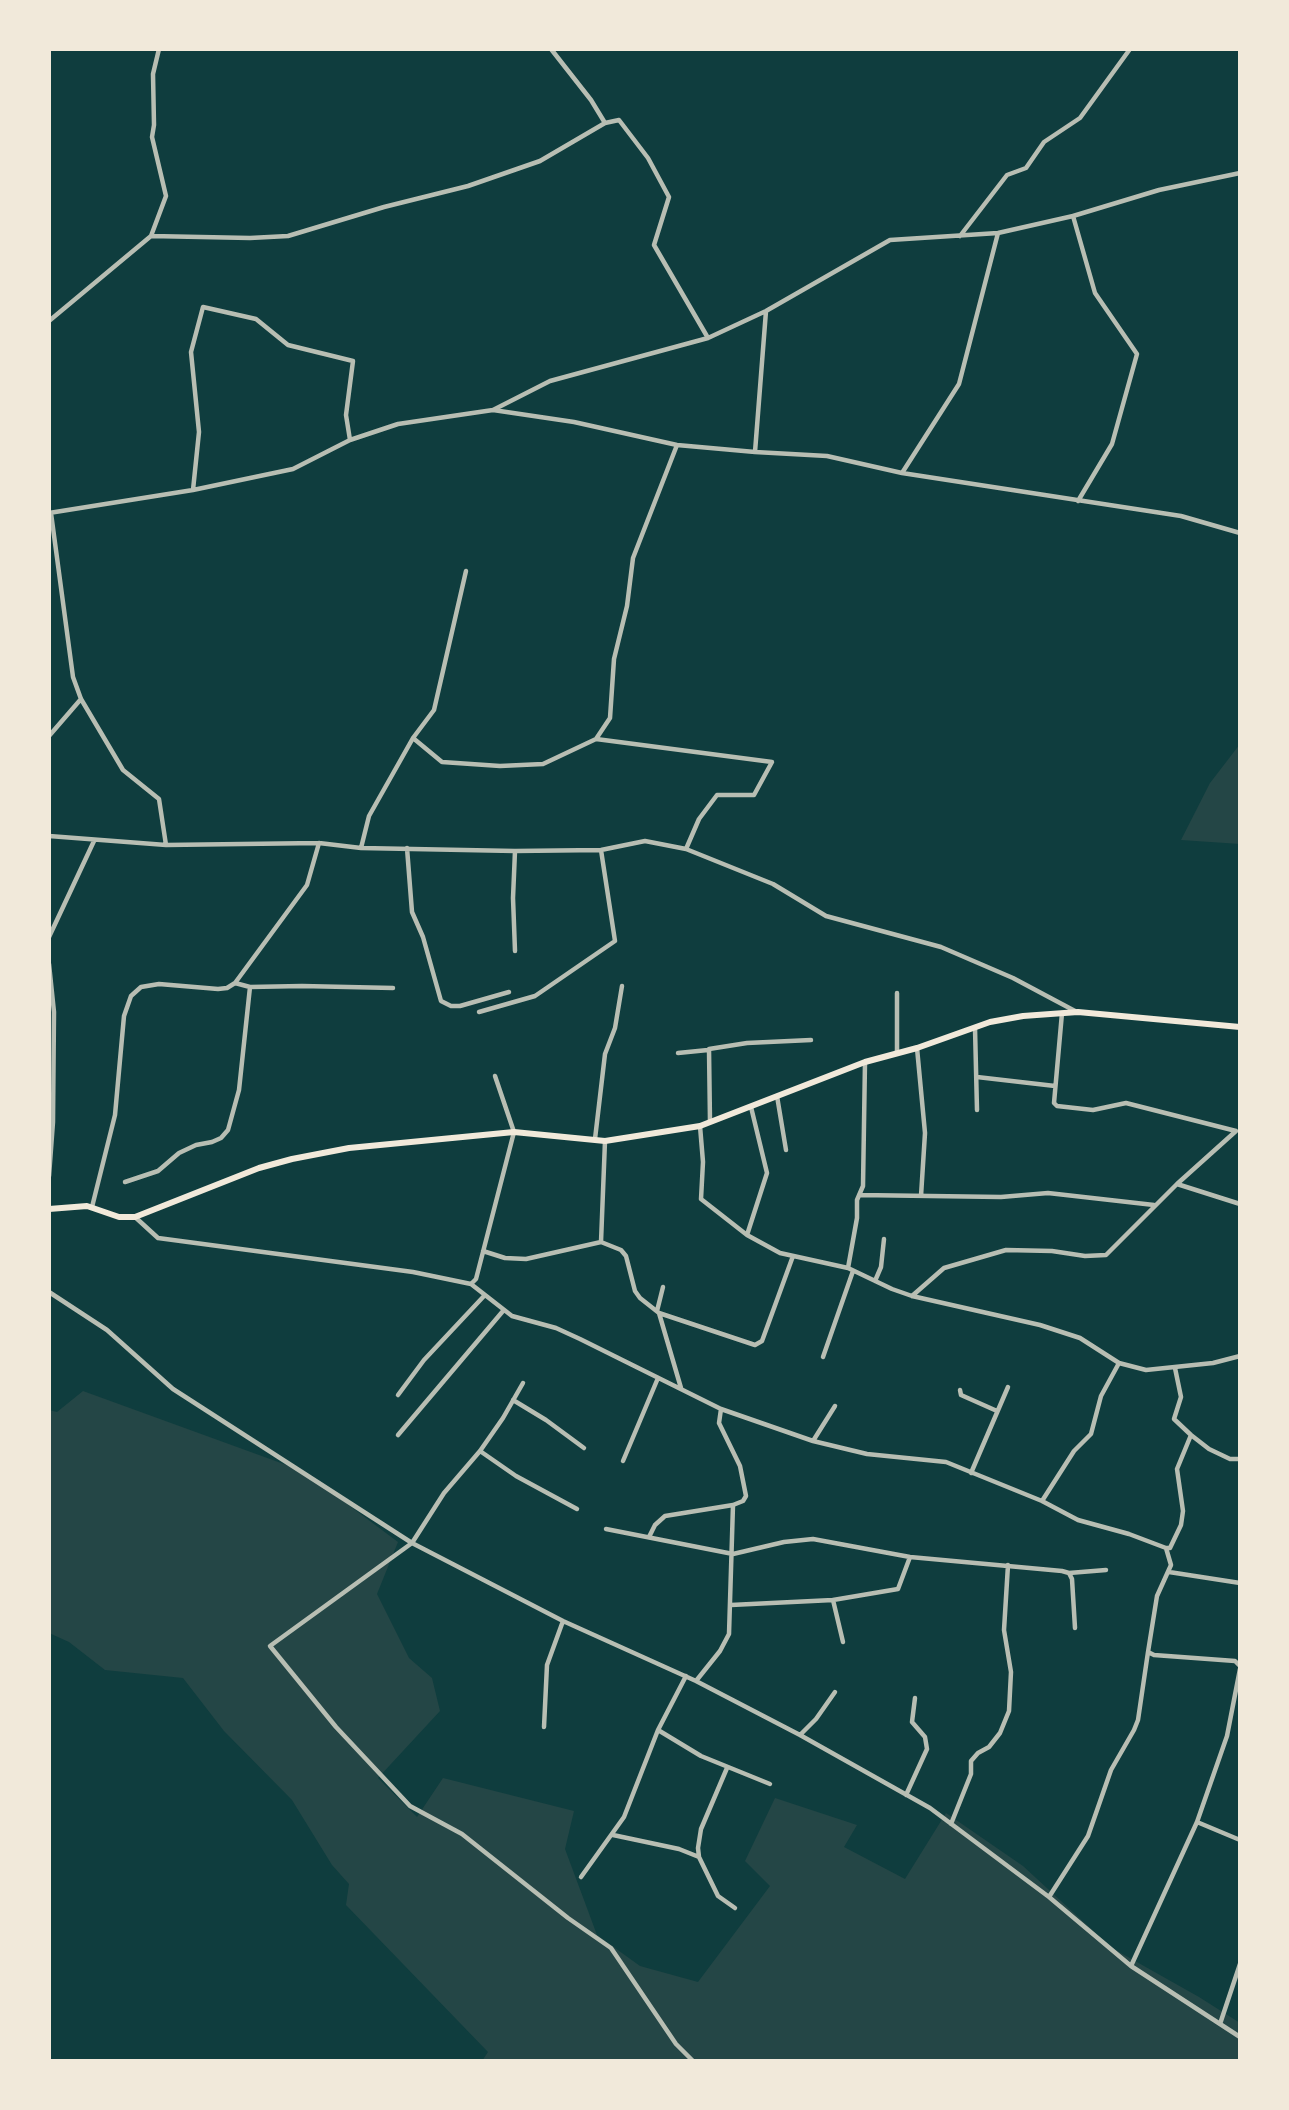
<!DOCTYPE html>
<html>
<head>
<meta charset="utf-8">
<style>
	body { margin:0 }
	#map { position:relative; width:1289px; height:2110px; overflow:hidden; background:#0f3d3e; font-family:Overpass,sans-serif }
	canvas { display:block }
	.frame { position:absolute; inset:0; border:51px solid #f1e9da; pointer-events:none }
</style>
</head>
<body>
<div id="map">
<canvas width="1289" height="2110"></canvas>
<div class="frame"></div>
</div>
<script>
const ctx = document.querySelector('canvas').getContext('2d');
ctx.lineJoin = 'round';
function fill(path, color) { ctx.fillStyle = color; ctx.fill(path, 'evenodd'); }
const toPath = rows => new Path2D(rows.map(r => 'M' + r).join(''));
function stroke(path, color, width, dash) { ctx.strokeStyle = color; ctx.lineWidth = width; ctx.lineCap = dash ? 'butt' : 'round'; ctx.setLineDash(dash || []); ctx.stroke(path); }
fill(toPath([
	[1240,744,1240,844,1181,840,1210,783],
	[83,1391,303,1471,398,1542,377,1594,409,1658,432,1678,440,1711,378,1778,417,1817,443,1778,574,1811,565,1849,597,1935,640,1966,698,1982,770,1886,745,1861,775,1798,857,1825,844,1847,905,1879,946,1813,1023,1866,1112,1948,1199,1997,1240,2023,1240,2061,482,2061,488,2052,346,1905,349,1884,332,1865,292,1800,224,1731,183,1678,105,1670,69,1642,49,1633,49,1410,57,1412]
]), '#244646');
stroke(toPath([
	[551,49,591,100,605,123],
	[1073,216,1159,190,1240,173],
	[151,236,166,196,152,137,154,125,153,74,159,49],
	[960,236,1007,175,1026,168,1044,142,1080,118,1130,49],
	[49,321,151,236,250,238,288,236,384,207,468,186,540,161,605,123,619,120,648,158,669,197,654,245,708,338],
	[493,410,574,422,677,445,755,452,827,456,902,473,1181,516,1240,533],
	[755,452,766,311],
	[902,473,959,384,998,233],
	[193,490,199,432,191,352,203,307,256,319,288,345,353,361,346,415,350,440],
	[49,513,193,490,293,469,350,440,398,424,493,410,550,381,708,338,766,311,890,240,998,233,1073,216,1095,293,1137,354,1112,444,1078,501],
	[51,513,73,677,81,699,123,770,159,799,166,845],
	[49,736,81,699],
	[413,738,442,762,500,766,543,764,596,739,772,762,754,795,717,795,699,819,686,849],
	[596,739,610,718,614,659,627,606,633,558,677,445],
	[49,836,166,845,319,843,361,848,515,851,601,850,645,841,686,849,773,884,826,916,941,947,1013,978,1075,1011],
	[361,848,369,816,413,738,434,710,466,571],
	[407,848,412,912,423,937,441,1001,451,1006,460,1006,509,992],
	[515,851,513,898,515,951],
	[49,937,94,841],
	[49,964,54,1012,53,1122,49,1176],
	[235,983,250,987,302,986,393,988],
	[479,1012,535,996,615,941,601,850],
	[975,1028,977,1110],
	[917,1048,925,1133,921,1196],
	[678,1053,708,1050],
	[897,1053,897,993],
	[977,1077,1055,1086],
	[777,1096,786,1150],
	[710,1122,709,1049,747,1043,811,1040],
	[700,1126,703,1162,701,1199,747,1235,780,1253,848,1268,892,1289,912,1296,1040,1325,1080,1338,1119,1363,1146,1370,1213,1363,1240,1356],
	[595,1139,605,1054,615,1028,622,986],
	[125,1182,158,1171,179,1153,196,1145,212,1142,221,1138,228,1130,239,1090,250,987],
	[1177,1184,1240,1204],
	[859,1195,1001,1197,1048,1193,1154,1205],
	[92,1207,115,1115,124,1016,131,996,141,987,159,984,218,989,227,988,235,983,307,885,319,843],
	[135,1217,158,1238,413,1272,471,1284,476,1279,514,1132,495,1076],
	[747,1235,767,1173,751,1107],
	[601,1242,605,1141],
	[483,1251,505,1258,526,1259,601,1242,621,1250,626,1256,635,1291,640,1298,659,1313,681,1388],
	[848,1268,857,1218,857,1200,863,1186,865,1062],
	[875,1281,881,1267,884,1239],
	[471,1284,512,1316,556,1328,580,1339,721,1409,813,1441,867,1454,946,1462,1042,1501,1078,1520,1129,1534,1166,1548,1170,1548,1181,1525,1183,1511,1177,1469,1191,1435],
	[49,1292,107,1330,173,1389,412,1543,563,1621,696,1681,800,1735,930,1808,1049,1897,1131,1966,1240,2037],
	[912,1296,944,1268,1006,1250,1052,1251,1085,1256,1106,1255,1177,1184,1236,1131,1126,1103,1093,1110,1057,1106,1054,1103,1062,1013],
	[657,1311,663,1287],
	[659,1313,755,1345,762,1341,793,1256],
	[823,1357,853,1271],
	[1175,1368,1181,1397,1174,1419,1191,1435,1209,1449,1230,1459,1240,1459],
	[523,1383,503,1418,480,1451,444,1493,412,1543,270,1646,336,1727,410,1806,462,1834,568,1918,611,1948,676,2044,693,2061],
	[960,1390,961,1395,997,1411],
	[398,1395,424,1360,484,1296],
	[513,1400,546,1420,584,1448],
	[398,1435,503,1311],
	[813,1441,835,1406],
	[480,1451,516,1476,577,1509],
	[623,1461,658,1378],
	[971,1473,1008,1387],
	[1042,1501,1074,1451,1091,1434,1101,1396,1119,1363],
	[606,1529,733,1554,784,1542,813,1539,910,1557,1062,1571,1069,1573,1072,1579,1075,1628],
	[649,1537,655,1525,665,1516,733,1505],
	[1166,1548,1171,1565,1157,1596,1148,1652,1154,1655,1235,1661,1240,1666],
	[1169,1572,1240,1583],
	[1069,1573,1106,1570],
	[833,1600,843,1642],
	[731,1605,833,1600,898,1589,910,1557],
	[696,1681,720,1651,729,1634,733,1505,743,1501,746,1496,740,1466,719,1423,721,1409],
	[544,1727,547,1665,563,1621],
	[658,1730,701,1756,770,1784],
	[800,1735,816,1719,835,1692],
	[727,1768,701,1829,698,1848,699,1857,718,1896,735,1908],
	[906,1795,927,1749,925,1737,912,1722,915,1698],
	[1197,1822,1240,1840],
	[951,1824,971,1774,971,1761,978,1753,989,1747,1000,1733,1009,1711,1011,1672,1004,1630,1008,1565],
	[613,1835,679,1849,699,1857],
	[581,1877,624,1817,658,1730,686,1676],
	[1049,1897,1088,1836,1111,1770,1134,1730,1138,1720,1148,1652],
	[1131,1966,1197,1822,1227,1736,1240,1669],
	[1220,2024,1240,1964]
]), '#b8beb3', 4.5);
stroke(toPath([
	[49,1209,87,1206,119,1217,135,1217,259,1168,292,1159,349,1148,514,1132,605,1141,700,1126,865,1062,917,1048,990,1022,1023,1016,1078,1012,1240,1027]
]), '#f1e9da', 6);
</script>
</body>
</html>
